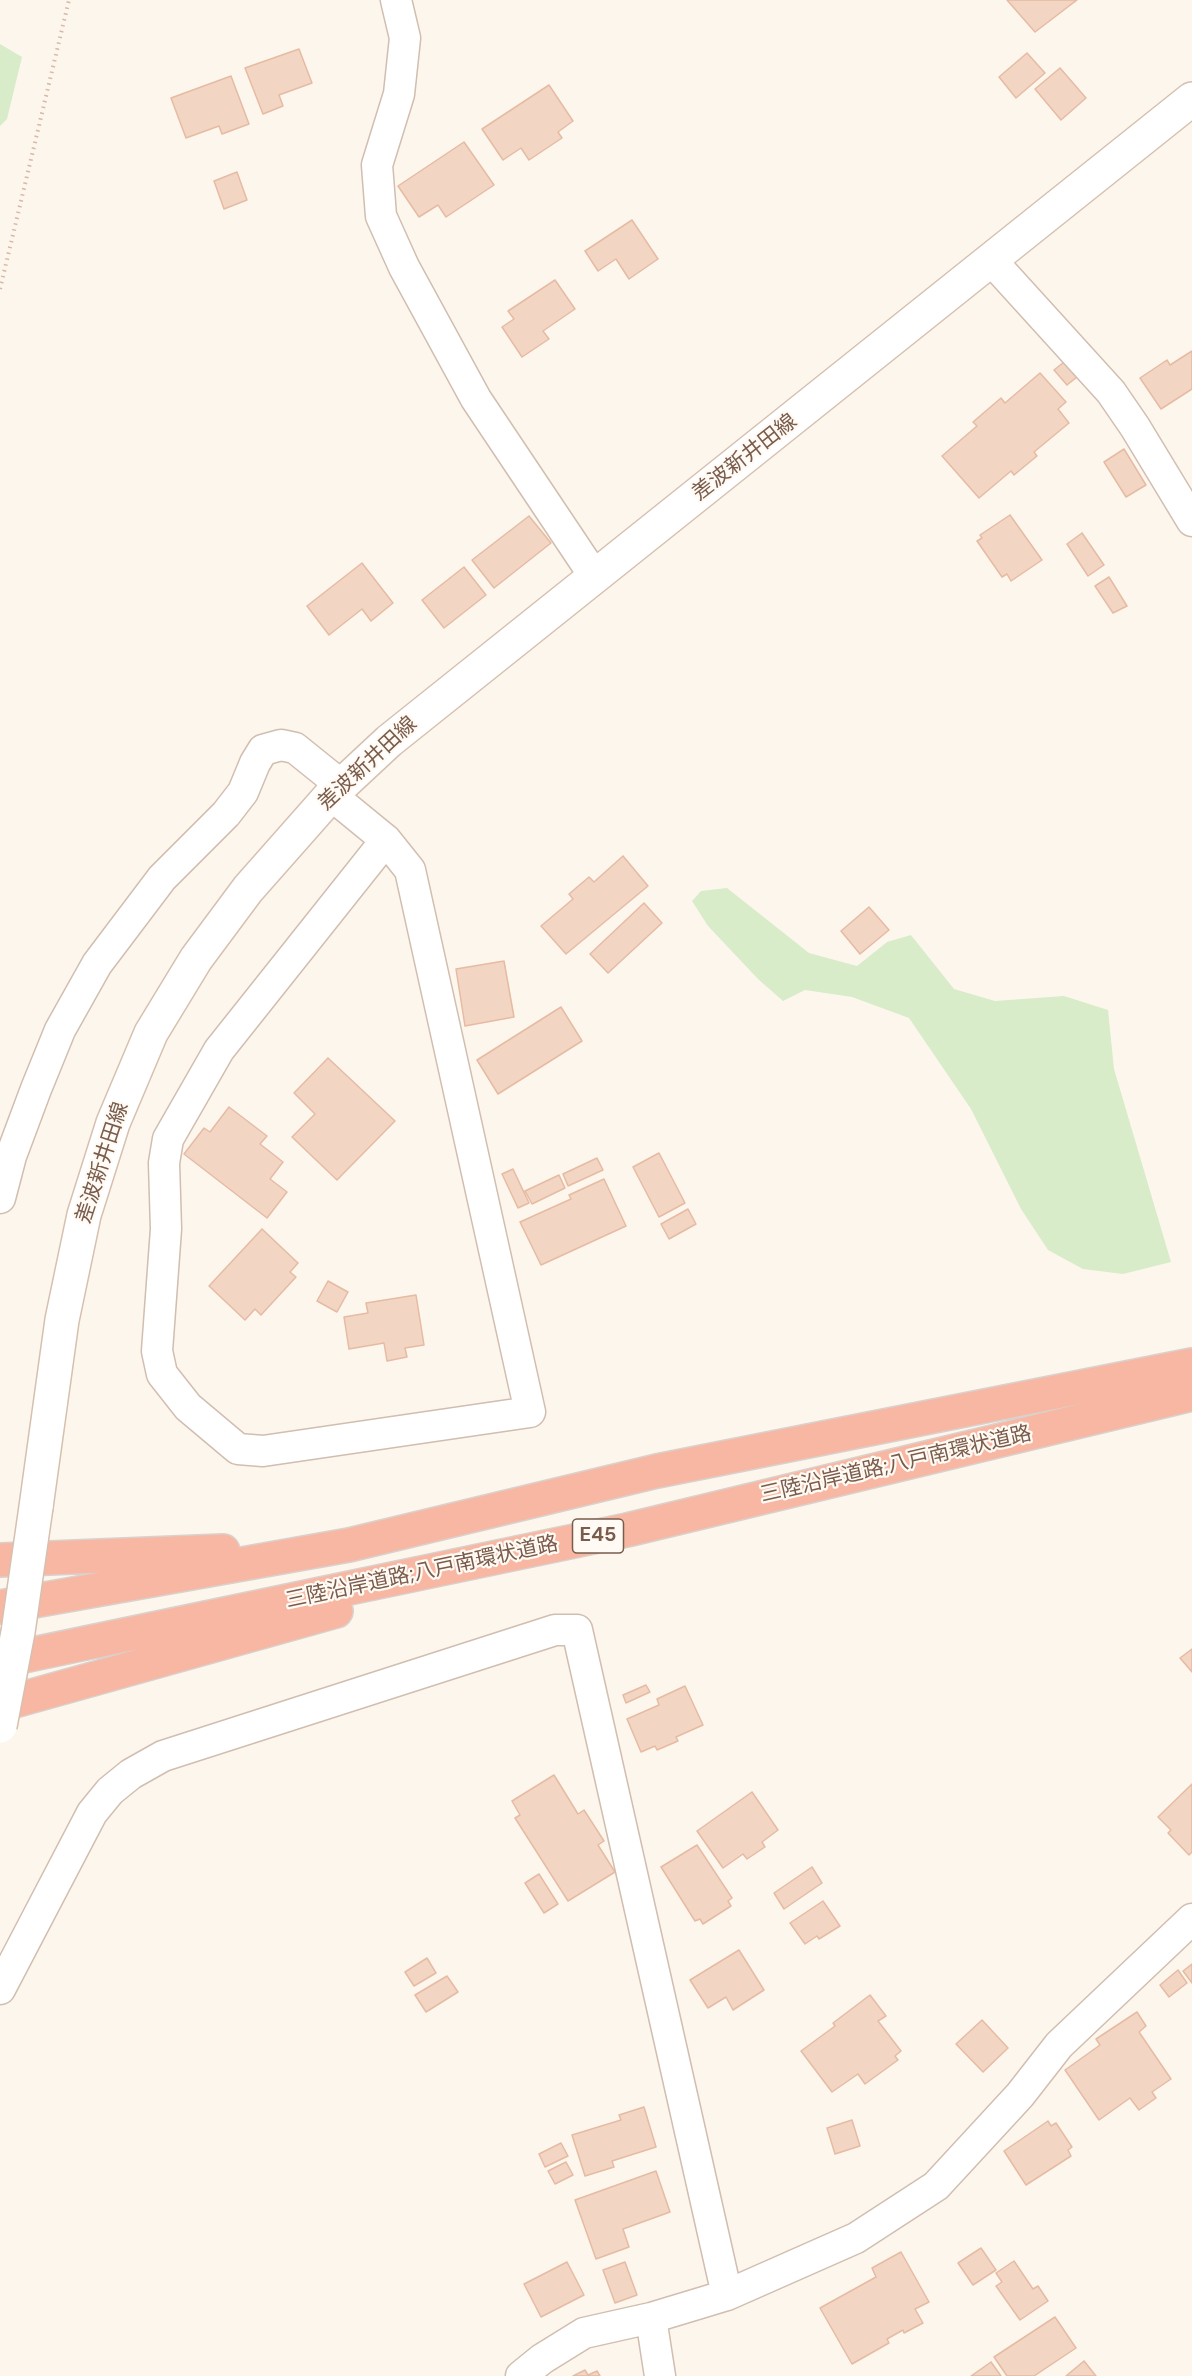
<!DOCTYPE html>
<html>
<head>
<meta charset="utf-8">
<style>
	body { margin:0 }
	canvas { display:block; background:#fdf6ec }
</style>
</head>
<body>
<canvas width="1192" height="2376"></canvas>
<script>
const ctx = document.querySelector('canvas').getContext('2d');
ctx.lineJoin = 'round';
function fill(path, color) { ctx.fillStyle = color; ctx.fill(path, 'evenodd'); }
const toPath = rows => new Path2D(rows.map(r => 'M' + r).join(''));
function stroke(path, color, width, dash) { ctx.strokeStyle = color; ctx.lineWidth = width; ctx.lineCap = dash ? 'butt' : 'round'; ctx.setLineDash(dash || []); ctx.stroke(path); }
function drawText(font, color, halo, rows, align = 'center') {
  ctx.font = font + ' "DM Sans","Noto Sans JP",sans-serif'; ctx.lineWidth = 4.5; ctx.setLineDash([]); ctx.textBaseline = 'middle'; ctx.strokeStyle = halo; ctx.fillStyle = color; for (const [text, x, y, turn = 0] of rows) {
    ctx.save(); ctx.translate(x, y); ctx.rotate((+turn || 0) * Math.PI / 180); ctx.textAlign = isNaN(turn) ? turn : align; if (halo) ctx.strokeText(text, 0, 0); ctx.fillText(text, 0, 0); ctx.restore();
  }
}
fill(toPath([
	[0,44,22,57,7,119,0,126],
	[727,888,809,953,857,966,887,942,911,935,954,989,995,1001,1064,996,1108,1010,1114,1069,1171,1262,1123,1274,1083,1269,1048,1250,1021,1209,971,1109,909,1018,852,997,805,990,783,1001,758,979,708,926,692,901,701,891]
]), '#d8ecc9');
const building = toPath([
	[1007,0,1077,0,1035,32,1007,0],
	[299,49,312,83,279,95,283,106,263,114,245,68,299,49],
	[1027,53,1045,73,1016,98,999,77,1027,53],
	[1060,68,1086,98,1061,120,1035,89,1060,68],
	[231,76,249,124,222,134,219,126,186,138,171,98,231,76],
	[549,85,573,121,558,132,562,138,529,160,521,148,503,160,482,129,549,85],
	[464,142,494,185,446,217,438,205,419,217,398,186,464,142],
	[237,172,247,200,224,209,214,181,237,172],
	[632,220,658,259,629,279,616,259,598,271,585,251,632,220],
	[555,280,575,309,543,331,549,339,522,357,502,327,514,319,508,311,555,280],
	[1192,351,1192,389,1161,409,1140,378,1167,360,1170,365,1192,351],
	[1064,362,1077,377,1067,385,1054,370,1064,362],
	[1040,373,1066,402,1058,409,1069,423,1034,452,1037,456,1014,475,1011,471,979,498,942,456,977,426,973,422,1001,398,1005,403,1040,373],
	[1124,449,1146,485,1126,497,1104,462,1124,449],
	[1010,515,1042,560,1011,581,1007,574,1002,577,977,541,982,538,980,535,1010,515],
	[529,516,551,543,494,588,472,560,529,516],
	[1082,533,1104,565,1088,576,1067,544,1082,533],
	[362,563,393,603,371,621,362,609,329,635,307,606,362,563],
	[464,567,486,595,444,628,422,600,464,567],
	[1109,577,1127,606,1113,613,1095,586,1109,577],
	[623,856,648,886,566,954,541,926,573,899,569,894,589,877,594,882,623,856],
	[644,903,662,923,608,973,590,954,644,903],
	[869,907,889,930,860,954,841,931,869,907],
	[504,961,514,1017,465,1026,456,969,504,961],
	[561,1007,582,1041,498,1094,477,1060,561,1007],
	[328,1058,395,1121,337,1180,292,1137,315,1114,294,1093,328,1058],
	[229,1107,267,1136,260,1144,283,1162,270,1179,287,1192,267,1218,184,1154,204,1128,210,1132,229,1107],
	[659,1153,685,1203,659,1217,633,1167,659,1153],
	[597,1158,603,1170,568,1186,563,1174,597,1158],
	[513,1169,529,1203,518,1208,502,1174,513,1169],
	[559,1175,565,1188,532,1204,525,1191,559,1175],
	[604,1179,626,1226,541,1265,520,1222,571,1199,569,1195,604,1179],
	[688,1209,696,1224,669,1239,661,1224,688,1209],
	[262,1229,298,1263,290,1272,296,1277,261,1315,255,1309,245,1320,209,1286,262,1229],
	[328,1281,348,1292,337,1312,317,1301,328,1281],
	[416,1295,424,1345,405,1348,407,1357,387,1361,384,1343,349,1349,344,1317,368,1313,366,1303,416,1295],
	[1192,1649,1192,1672,1180,1658,1192,1649],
	[646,1685,650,1692,626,1703,623,1695,646,1685],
	[685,1686,703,1725,676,1737,678,1741,657,1750,655,1746,641,1752,627,1719,659,1705,657,1699,685,1686],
	[554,1775,578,1814,584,1810,604,1841,598,1845,615,1872,568,1901,515,1818,520,1815,512,1801,554,1775],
	[1192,1784,1192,1852,1189,1855,1168,1833,1171,1830,1158,1817,1192,1784],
	[752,1792,778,1830,762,1842,765,1847,747,1859,743,1854,723,1868,697,1831,752,1792],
	[697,1845,732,1898,728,1901,731,1906,703,1924,700,1919,695,1921,661,1867,697,1845],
	[812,1867,822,1883,784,1909,774,1893,812,1867],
	[539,1874,558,1904,544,1913,525,1883,539,1874],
	[823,1901,840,1926,819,1939,817,1936,805,1944,790,1923,823,1901],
	[739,1950,764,1990,733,2010,726,1997,708,2008,690,1980,739,1950],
	[427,1958,436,1973,414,1986,405,1972,427,1958],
	[1192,1964,1192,1983,1183,1971,1192,1964],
	[1178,1970,1187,1983,1169,1997,1160,1985,1178,1970],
	[447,1976,458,1992,426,2012,415,1995,447,1976],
	[870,1995,886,2016,878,2021,901,2051,895,2056,898,2060,865,2084,858,2074,832,2092,801,2051,835,2026,833,2023,870,1995],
	[1137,2012,1146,2026,1139,2032,1171,2079,1152,2092,1156,2098,1139,2110,1130,2098,1099,2120,1065,2070,1100,2045,1096,2039,1137,2012],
	[982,2020,1008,2048,983,2072,956,2044,982,2020],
	[644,2107,656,2147,612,2161,614,2167,585,2176,572,2135,621,2120,619,2115,644,2107],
	[852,2120,860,2146,835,2154,827,2128,852,2120],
	[1048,2121,1051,2126,1056,2123,1072,2147,1068,2150,1071,2156,1026,2185,1004,2151,1048,2121],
	[561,2143,568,2156,545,2167,539,2154,561,2143],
	[566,2162,573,2175,555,2184,548,2171,566,2162],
	[656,2171,670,2212,623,2229,629,2247,596,2259,575,2200,656,2171],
	[981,2248,996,2270,973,2285,958,2263,981,2248],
	[901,2252,929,2302,915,2309,923,2323,904,2333,903,2330,887,2339,889,2343,852,2364,820,2308,876,2277,872,2268,901,2252],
	[1014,2261,1033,2289,1038,2286,1048,2301,1020,2320,996,2286,1002,2282,996,2273,1014,2261],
	[567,2262,584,2295,541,2317,524,2284,567,2262],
	[625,2262,637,2295,615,2303,603,2270,625,2262],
	[1055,2317,1076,2348,1034,2376,1007,2376,994,2357,1055,2317],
	[1084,2361,1096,2376,1066,2376,1084,2361],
	[991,2362,1001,2376,971,2376,991,2362],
	[585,2370,588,2375,597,2371,600,2376,573,2376,585,2370]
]);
fill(building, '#f3d5c3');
stroke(building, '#e6bba3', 1.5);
const minor = toPath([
	[396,0,405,38,399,94,377,165,381,216,404,267,476,399,595,577],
	[992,261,1111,392,1135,427,1192,521],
	[331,795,386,840,410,870,530,1412,263,1451,238,1449,188,1407,162,1374,157,1351,166,1229,164,1163,168,1139,219,1050,386,840],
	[0,1198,11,1156,36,1089,60,1030,97,964,162,878,226,814,243,792,255,763,263,750,281,745,295,748,341,785],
	[0,1989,92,1813,110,1791,131,1774,163,1756,555,1630,577,1630,727,2295],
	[651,2318,660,2376],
	[521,2376,542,2359,584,2333,651,2318,727,2295,856,2238,936,2186,1020,2095,1059,2045,1192,1919]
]);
const secondary = toPath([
	[36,1507,62,1320,84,1215,113,1123,151,1033,196,959,248,889,331,795,389,741,1192,99]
]);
const motorway = toPath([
	[0,1560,223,1551],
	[0,1607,349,1545,657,1471,1192,1365],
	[0,1661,627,1530,1192,1394],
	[0,1705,336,1611]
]);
stroke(minor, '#d1beb0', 33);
stroke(secondary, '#d6c0b0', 36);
stroke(motorway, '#dad1cd', 36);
stroke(toPath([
	[0,289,69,0]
]), '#d9b8a5', 4, [1.5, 4.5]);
stroke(minor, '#fff', 30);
stroke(secondary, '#fff', 33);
stroke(motorway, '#f7b7a3', 33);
const secondaryBridge = toPath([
	[0,1726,18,1632,36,1507]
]);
stroke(secondaryBridge, '#d6c0b0', 36, []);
stroke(secondaryBridge, '#fff', 33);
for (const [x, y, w] of [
	[598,1536,51]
]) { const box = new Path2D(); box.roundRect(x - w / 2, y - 17, w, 34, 4.5); ctx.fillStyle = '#fffaf3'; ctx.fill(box); stroke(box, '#7a5c4d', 1.5); }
drawText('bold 20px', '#7a5c4d', null, [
	["E45",598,1536]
]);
drawText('21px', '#7a5c4d', '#fffaf3', [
	["差波新井田線",745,458,-38],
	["差波新井田線",368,764,-43],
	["差波新井田線",103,1163,-72],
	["三陸沿岸道路;八戸南環状道路",896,1465,-13],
	["三陸沿岸道路;八戸南環状道路",422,1573,-12]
]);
</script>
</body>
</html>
